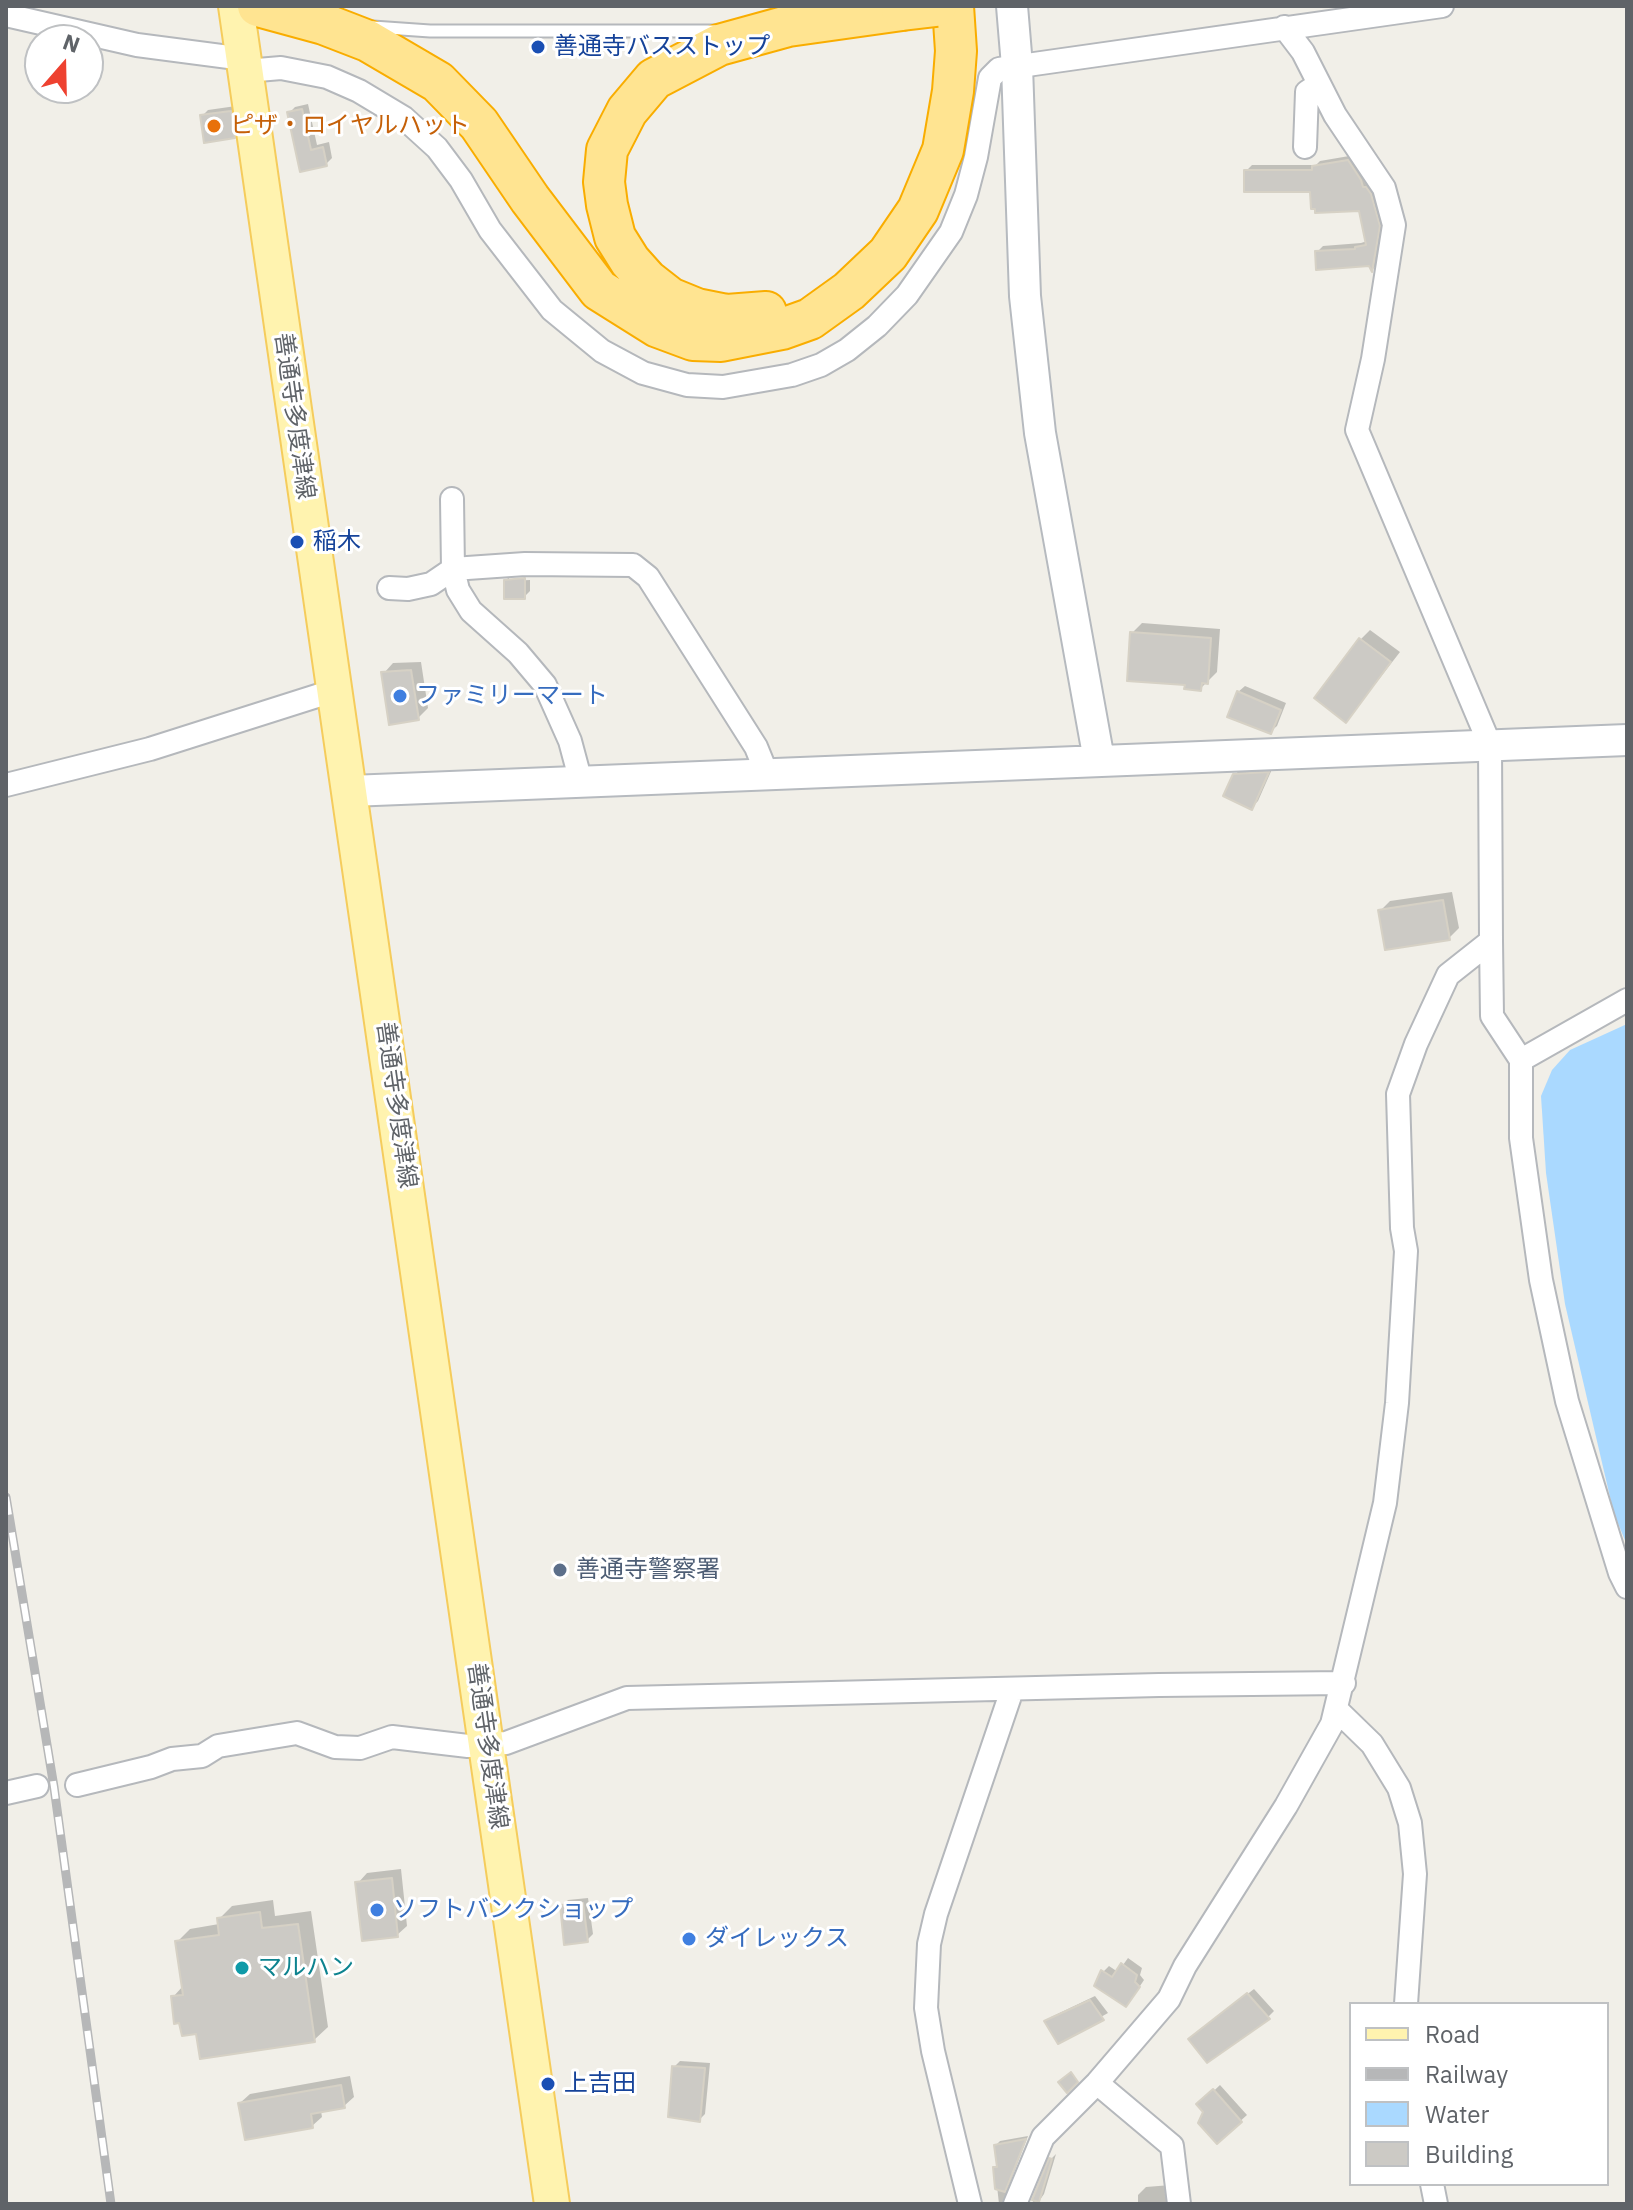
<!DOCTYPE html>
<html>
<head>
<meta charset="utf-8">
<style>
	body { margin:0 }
	#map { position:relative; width:1633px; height:2210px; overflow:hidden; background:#f1efe8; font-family:"IBM Plex Sans",sans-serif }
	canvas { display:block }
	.frame { position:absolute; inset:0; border:8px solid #5f6368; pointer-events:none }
	.legend { position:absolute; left:1349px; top:2002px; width:260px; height:184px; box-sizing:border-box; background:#fff; border:2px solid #bfc1c3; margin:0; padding:10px 14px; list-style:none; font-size:24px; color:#5f6368 }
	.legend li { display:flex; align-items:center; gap:16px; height:40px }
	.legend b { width:40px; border:2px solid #bfc1c3 }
	.north { position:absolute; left:24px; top:24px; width:80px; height:80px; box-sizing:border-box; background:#fff; border:2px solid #bfc1c3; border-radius:50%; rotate:20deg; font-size:22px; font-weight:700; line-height:32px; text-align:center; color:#5f6368 }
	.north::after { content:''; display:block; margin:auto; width:28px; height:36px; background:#ee4130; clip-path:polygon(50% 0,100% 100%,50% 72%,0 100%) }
</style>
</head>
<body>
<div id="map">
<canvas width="1633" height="2210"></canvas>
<div class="frame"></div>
<ul class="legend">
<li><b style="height:10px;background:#fff3af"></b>Road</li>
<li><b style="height:10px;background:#b6b7b8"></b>Railway</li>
<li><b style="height:22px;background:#aad9ff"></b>Water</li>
<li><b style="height:22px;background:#cccac5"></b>Building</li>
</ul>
<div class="north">N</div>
</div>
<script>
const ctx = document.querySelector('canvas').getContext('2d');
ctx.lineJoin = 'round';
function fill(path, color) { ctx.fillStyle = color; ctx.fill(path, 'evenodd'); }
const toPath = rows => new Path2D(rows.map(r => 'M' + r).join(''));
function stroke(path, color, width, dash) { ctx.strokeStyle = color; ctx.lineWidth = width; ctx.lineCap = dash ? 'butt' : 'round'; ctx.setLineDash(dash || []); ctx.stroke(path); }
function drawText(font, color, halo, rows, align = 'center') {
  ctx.font = font + ' "IBM Plex Sans","Noto Sans JP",sans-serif'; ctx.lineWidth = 6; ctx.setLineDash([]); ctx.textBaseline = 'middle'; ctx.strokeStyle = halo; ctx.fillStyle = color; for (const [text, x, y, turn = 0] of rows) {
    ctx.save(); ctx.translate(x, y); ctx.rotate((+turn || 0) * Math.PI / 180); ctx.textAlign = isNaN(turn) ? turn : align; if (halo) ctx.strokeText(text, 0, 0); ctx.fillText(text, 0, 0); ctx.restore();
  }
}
fill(toPath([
	[1627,1024,1627,1545,1614,1514,1565,1304,1546,1173,1541,1096,1552,1070,1570,1050]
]), '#aad9ff');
fill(toPath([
	[308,104,317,145,329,142,332,158,326,164,301,170,289,113,295,107],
	[236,106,240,130,234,136,202,116,208,110],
	[1355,155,1373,181,1385,219,1378,264,1373,269,1371,264,1317,252,1323,246,1361,243,1367,241,1361,209,1312,190,1246,171,1252,165,1316,165,1320,161],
	[530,573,530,576,509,577,509,581,530,580,530,591,524,597,506,580,512,574],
	[1142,623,1220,629,1217,672,1200,689,1187,684,1132,633],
	[1370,630,1400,652,1355,710,1361,639],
	[421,662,428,708,418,718,384,673,393,663],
	[1245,686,1286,703,1277,726,1270,732,1238,692],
	[1273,767,1258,801,1252,807,1235,775,1241,768],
	[1452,892,1459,928,1449,938,1380,911,1390,901],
	[401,1869,407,1926,397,1935,358,1883,367,1873],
	[588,1898,593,1934,587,1940,562,1906,568,1900],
	[273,1900,275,1916,311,1911,328,2027,314,2040,198,2032,173,1997,183,1986,177,1942,190,1929,219,1924,219,1919,232,1906],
	[1128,1958,1142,1968,1140,1975,1144,1980,1132,1998,1103,1972,1109,1966,1118,1972],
	[1254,1989,1274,2011,1268,2017,1197,2033],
	[1095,1996,1108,2013,1058,2041,1046,2022,1051,2017],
	[680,2061,710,2063,705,2114,699,2120,674,2067],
	[350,2076,354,2097,344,2106,321,2111,322,2117,312,2126,240,2103,250,2094],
	[1220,2085,1247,2115,1217,2142,1205,2112,1199,2105],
	[1028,2136,1006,2193,1005,2201,999,2204,995,2168,998,2165,996,2145,1000,2141],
	[1056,2154,1044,2194,1037,2204,1032,2204,1051,2159],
	[1171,2185,1172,2204,1138,2204,1138,2195,1146,2187]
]), '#0003');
const building = toPath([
	[302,109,311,150,323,147,327,166,300,172,287,112,302,109],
	[231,111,235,138,204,143,200,115,231,111],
	[1348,160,1361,180,1363,187,1366,187,1371,194,1380,226,1372,272,1369,266,1316,270,1315,251,1355,249,1355,247,1366,245,1359,211,1315,213,1315,209,1311,209,1310,192,1244,192,1244,170,1312,170,1312,166,1348,160],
	[525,578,525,599,504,599,504,580,525,578],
	[1130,632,1211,638,1208,684,1202,683,1201,691,1184,689,1185,685,1127,681,1130,632],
	[1359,638,1391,662,1346,723,1314,698,1359,638],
	[411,670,419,720,389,725,381,672,411,670],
	[1237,691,1281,710,1271,734,1227,717,1237,691],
	[1269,772,1252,810,1223,796,1233,774,1269,772],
	[1443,900,1450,940,1385,950,1378,910,1443,900],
	[392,1878,398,1937,362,1941,355,1882,392,1878],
	[583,1903,588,1942,564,1945,560,1905,583,1903],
	[260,1912,262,1928,298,1924,315,2042,200,2059,196,2034,182,2036,179,2023,174,2024,171,1996,183,1995,175,1941,219,1935,217,1918,260,1912],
	[1121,1963,1137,1975,1135,1982,1140,1987,1126,2007,1094,1986,1101,1970,1112,1977,1121,1963],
	[1247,1993,1270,2019,1207,2063,1188,2039,1247,1993],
	[1090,2000,1104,2020,1058,2044,1044,2021,1090,2000],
	[672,2066,705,2068,700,2122,668,2117,672,2066],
	[1071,2072,1078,2082,1067,2093,1058,2082,1071,2072],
	[341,2085,345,2108,311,2114,313,2128,245,2140,238,2103,341,2085],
	[1213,2089,1242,2122,1217,2144,1198,2123,1203,2112,1196,2104,1213,2089],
	[1026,2139,1005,2192,995,2189,993,2167,997,2167,994,2145,1026,2139],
	[1049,2158,1052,2159,1039,2202,1032,2200,1049,2158]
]);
fill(building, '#cccac5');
stroke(building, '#d6d1c5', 2);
const lane = toPath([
	[373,27,430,31,715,31]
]);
const street = toPath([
	[6,15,137,45,244,59],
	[246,71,281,68,327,77,359,91,404,118,437,148,461,180,490,230,552,310,602,351,643,373,687,385,723,387,792,375,821,365,847,350,877,326,907,295,951,232,966,195,976,157,990,78,999,69,1442,6],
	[1305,147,1307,92,1319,84],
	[452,499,453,569,458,590,471,611,518,653,545,685,570,741,581,782],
	[389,588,408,589,431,584,453,569,525,564,633,565,648,577,756,747,767,774],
	[6,785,150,749,320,695,334,694],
	[1491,941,1492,1016,1521,1060,1627,1000],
	[1521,1060,1521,1138,1541,1280,1567,1401,1620,1573,1627,1587],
	[1337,1710,1372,1744,1399,1788,1410,1823,1415,1874,1406,2004],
	[77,1785,151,1767,172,1759,202,1756,218,1746,297,1733,335,1747,360,1748,392,1737,468,1746,506,1743,627,1698,1159,1685,1344,1683],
	[6,1793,37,1786],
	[1097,2083,1172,2146,1179,2204],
	[1432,2184,1436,2204],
	[970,2204,933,2051,926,2008,929,1944,936,1914,1012,1690],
	[1015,2204,1043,2137,1097,2083,1169,1999,1185,1966,1286,1806,1332,1724,1385,1503,1397,1403,1406,1251,1402,1228,1398,1094,1416,1044,1448,975,1491,941,1490,745,1357,430,1373,359,1394,225,1384,188,1335,115,1303,52,1284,27]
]);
const secondary = toPath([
	[1012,6,1017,66,1025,296,1040,433,1099,760],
	[350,791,1627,740]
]);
const primary = toPath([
	[236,6,552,2204]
]);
const highway = toPath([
	[258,6,324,24,368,41,438,82,479,124,530,199,599,290,658,327,693,340,721,341,782,329,810,319,849,291,888,254,918,210,943,150,953,91,956,51,953,6],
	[766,312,727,315,697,309,670,298,647,280,630,261,615,237,607,205,604,182,607,150,627,111,654,79,719,45,788,26,902,10]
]);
stroke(lane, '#b5b8bc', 15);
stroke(street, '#b5b8bc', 26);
stroke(secondary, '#b6babf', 34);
stroke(primary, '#f5cc5c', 38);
stroke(highway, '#f9ad00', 44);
stroke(lane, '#fff', 11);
stroke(street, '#fff', 22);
stroke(secondary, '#fff', 30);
stroke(primary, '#fff3af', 34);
stroke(highway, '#ffe491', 40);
const rail = toPath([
	[6,1497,54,1787,111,2204]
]);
stroke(rail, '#b6b7b8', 9);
stroke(rail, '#fff', 6, [18]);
const highwayBridge = toPath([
	[902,10,936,6]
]);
stroke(highwayBridge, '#f9ad00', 44, []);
stroke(highwayBridge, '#ffe491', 40);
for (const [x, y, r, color] of [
	[538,47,8,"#1a4fb4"],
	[214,126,8,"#e8710a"],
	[297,542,8,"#1a4fb4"],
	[400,696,8,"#3f7fe0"],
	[560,1570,8,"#5c6f8a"],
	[377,1910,8,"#3f7fe0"],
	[689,1939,8,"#3f7fe0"],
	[242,1968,8,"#0f9aa8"],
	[548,2084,8,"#1a4fb4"]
]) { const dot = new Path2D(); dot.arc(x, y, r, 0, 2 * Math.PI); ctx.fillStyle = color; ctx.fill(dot); stroke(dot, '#fff', 3); }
drawText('24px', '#164399', '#fff', [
	["善通寺バスストップ",554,47],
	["稲木",313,542],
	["上吉田",564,2084]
], 'left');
drawText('24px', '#c56008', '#fff', [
	["ピザ・ロイヤルハット",230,126]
], 'left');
drawText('24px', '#5f6368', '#fff', [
	["善通寺多度津線",294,416,82],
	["善通寺多度津線",396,1105,82],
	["善通寺多度津線",487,1746,82]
]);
drawText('24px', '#366cbe', '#fff', [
	["ファミリーマート",416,696],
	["ソフトバンクショップ",393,1910],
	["ダイレックス",705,1939]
], 'left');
drawText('24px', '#4e5e75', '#fff', [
	["善通寺警察署",576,1570]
], 'left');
drawText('24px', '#0d838f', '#fff', [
	["マルハン",258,1968]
], 'left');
</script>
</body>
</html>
